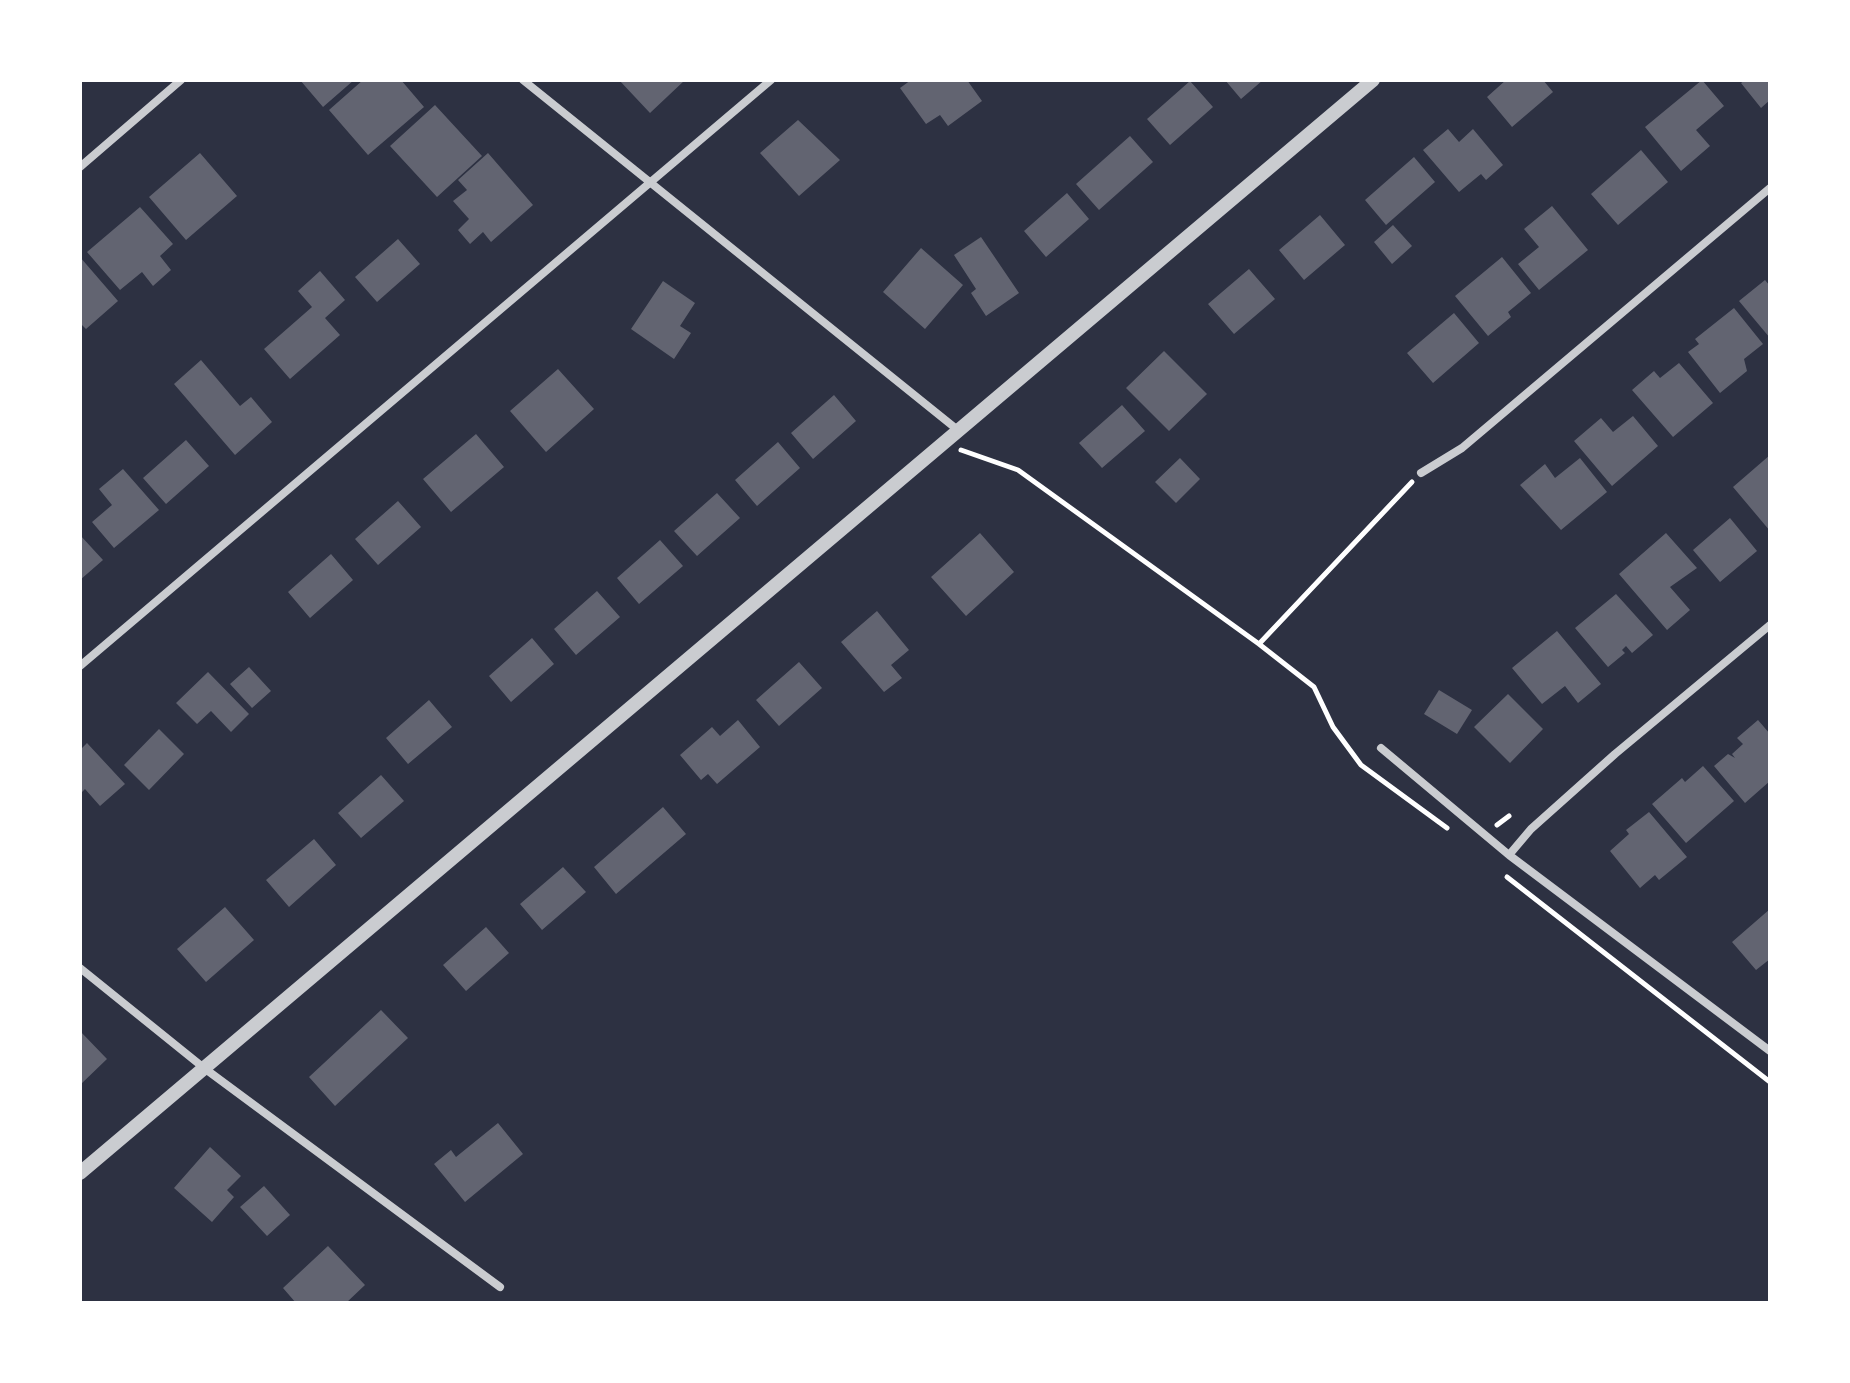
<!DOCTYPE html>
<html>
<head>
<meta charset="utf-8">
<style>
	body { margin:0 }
	#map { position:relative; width:1850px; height:1383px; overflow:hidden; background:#2d3142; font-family:"PT Sans",sans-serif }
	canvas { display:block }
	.frame { position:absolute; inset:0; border:82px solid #fff; pointer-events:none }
</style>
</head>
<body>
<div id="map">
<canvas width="1850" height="1383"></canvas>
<div class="frame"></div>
</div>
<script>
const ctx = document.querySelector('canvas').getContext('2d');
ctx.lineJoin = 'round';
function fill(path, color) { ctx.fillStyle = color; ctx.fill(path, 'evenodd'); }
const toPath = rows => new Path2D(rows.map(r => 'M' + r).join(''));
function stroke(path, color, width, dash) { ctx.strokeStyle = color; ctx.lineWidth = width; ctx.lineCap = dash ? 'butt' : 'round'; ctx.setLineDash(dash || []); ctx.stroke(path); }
fill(toPath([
	[300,80,354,80,323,107],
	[363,80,401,80,424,107,368,155,329,110],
	[619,80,685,80,650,113],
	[911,80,967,80,982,101,948,126,940,115,926,124,900,88],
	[1225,80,1263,80,1241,99],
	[1506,80,1543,80,1553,92,1512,127,1487,97],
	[1702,80,1724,106,1696,130,1710,146,1681,171,1645,127],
	[1745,80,1770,80,1770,100,1761,108,1741,83],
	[1190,81,1213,107,1170,145,1147,119],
	[435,105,482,156,437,197,390,146],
	[798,120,840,160,799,196,760,153],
	[1448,129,1459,142,1473,129,1503,165,1486,180,1481,174,1459,192,1423,150],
	[1130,136,1153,162,1099,210,1076,184],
	[1641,150,1668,182,1618,225,1591,194],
	[200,153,237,196,186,240,149,197],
	[488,153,533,205,491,242,483,232,470,244,458,230,469,219,453,201,467,190,458,180],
	[1414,157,1435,182,1386,225,1365,200],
	[1067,193,1089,219,1046,257,1024,231],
	[1552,206,1588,250,1539,290,1518,264,1539,247,1524,229],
	[140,207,173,244,160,256,171,270,153,286,142,272,120,290,87,252],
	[1320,215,1345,245,1304,280,1279,250],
	[1393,225,1412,246,1392,264,1374,242],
	[981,237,1019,293,986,316,971,293,976,289,954,255],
	[398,239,420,264,377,302,355,277],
	[921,248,963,285,925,329,883,292],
	[80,257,118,301,86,329,80,323],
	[1502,257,1531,293,1508,312,1511,317,1488,336,1455,296],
	[1249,269,1275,299,1234,334,1208,304],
	[320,271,345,300,325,318,340,335,290,379,264,349,312,307,298,291],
	[1765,280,1770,286,1770,338,1739,301],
	[663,281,695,303,680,326,691,333,674,359,631,329],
	[1734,308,1763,344,1744,359,1747,371,1720,393,1688,352,1699,344,1695,339],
	[1454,313,1479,343,1433,383,1407,353],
	[1164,351,1207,394,1169,431,1126,388],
	[201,360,240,406,251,397,272,422,235,455,174,384],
	[1679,363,1713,403,1673,437,1632,390,1654,371,1660,378],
	[558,369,594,409,546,452,510,411],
	[834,395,856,421,813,459,791,433],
	[1122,405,1145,431,1102,468,1079,443],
	[1633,416,1658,446,1612,486,1574,441,1601,418,1613,432],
	[476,434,504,467,451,512,423,479],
	[186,440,209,466,166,504,143,478],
	[778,442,800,468,757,506,735,480],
	[1770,455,1770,531,1733,487],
	[1180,458,1200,479,1176,503,1155,482],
	[1580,458,1607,492,1561,530,1520,485,1545,464,1555,478],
	[123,469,159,510,114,548,92,522,112,505,99,489],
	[717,493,740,518,697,556,674,531],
	[398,501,421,527,378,565,355,539],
	[1730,518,1757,551,1720,582,1693,550],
	[980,533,1014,572,966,616,931,577],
	[1666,533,1697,568,1670,587,1690,610,1667,630,1619,574],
	[80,535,103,560,80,580],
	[660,540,683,566,639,604,617,578],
	[331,554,353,580,310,618,288,592],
	[597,591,620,617,576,655,554,629],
	[1616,594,1653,635,1632,653,1626,646,1622,650,1625,653,1608,667,1575,628],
	[877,611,909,650,891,665,902,678,884,692,841,642],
	[1557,631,1601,684,1578,703,1565,686,1542,704,1512,668],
	[532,638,554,664,511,702,489,676],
	[799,662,822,688,779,726,756,700],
	[249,667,271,691,252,708,230,684],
	[208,672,249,714,231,732,211,711,197,724,176,703],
	[1439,690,1472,710,1457,734,1424,714],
	[1508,694,1543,729,1510,763,1474,727],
	[429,700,452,727,408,764,386,738],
	[738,720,760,747,717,784,708,774,701,780,680,755,712,727,720,736],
	[1758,720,1770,734,1770,781,1745,803,1714,766,1728,754,1735,758,1732,754,1743,744,1737,738],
	[159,729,184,754,149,790,124,765],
	[87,743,125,784,100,806,85,789,80,794,80,750],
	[1703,766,1734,801,1686,843,1652,804,1682,778,1685,782],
	[381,775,404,801,361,838,338,813],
	[663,807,686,834,616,894,594,867],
	[1649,812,1687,857,1659,880,1655,875,1640,888,1610,851,1629,834,1626,830],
	[314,839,336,865,289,907,266,880],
	[563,867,586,892,542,930,520,904],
	[225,907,254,940,206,982,177,949],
	[1770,909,1770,959,1756,970,1732,942],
	[486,927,509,953,466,991,443,965],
	[381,1010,408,1038,335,1106,309,1077],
	[80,1031,107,1059,80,1085],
	[498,1123,523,1154,465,1202,434,1164,451,1150,456,1157],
	[210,1147,241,1176,227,1190,234,1197,212,1222,174,1188],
	[264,1186,290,1215,267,1236,240,1207],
	[328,1246,365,1285,346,1303,296,1303,283,1288]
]), '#626471');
stroke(toPath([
	[961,450,1018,470,1259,644,1314,687,1333,727,1361,765,1447,828],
	[1259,644,1412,482],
	[1497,825,1509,816],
	[1507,877,1770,1082]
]), '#fff', 5);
stroke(toPath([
	[523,80,959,431],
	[80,167,181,80],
	[1421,473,1462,448,1770,188],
	[80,666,771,80],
	[1381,748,1509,855,1770,1051],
	[1509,855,1531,829,1615,754,1770,625],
	[80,968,204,1068,500,1287]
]), '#caccd0', 8);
stroke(toPath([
	[80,1173,1373,80]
]), '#caccd0', 14);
</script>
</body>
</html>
